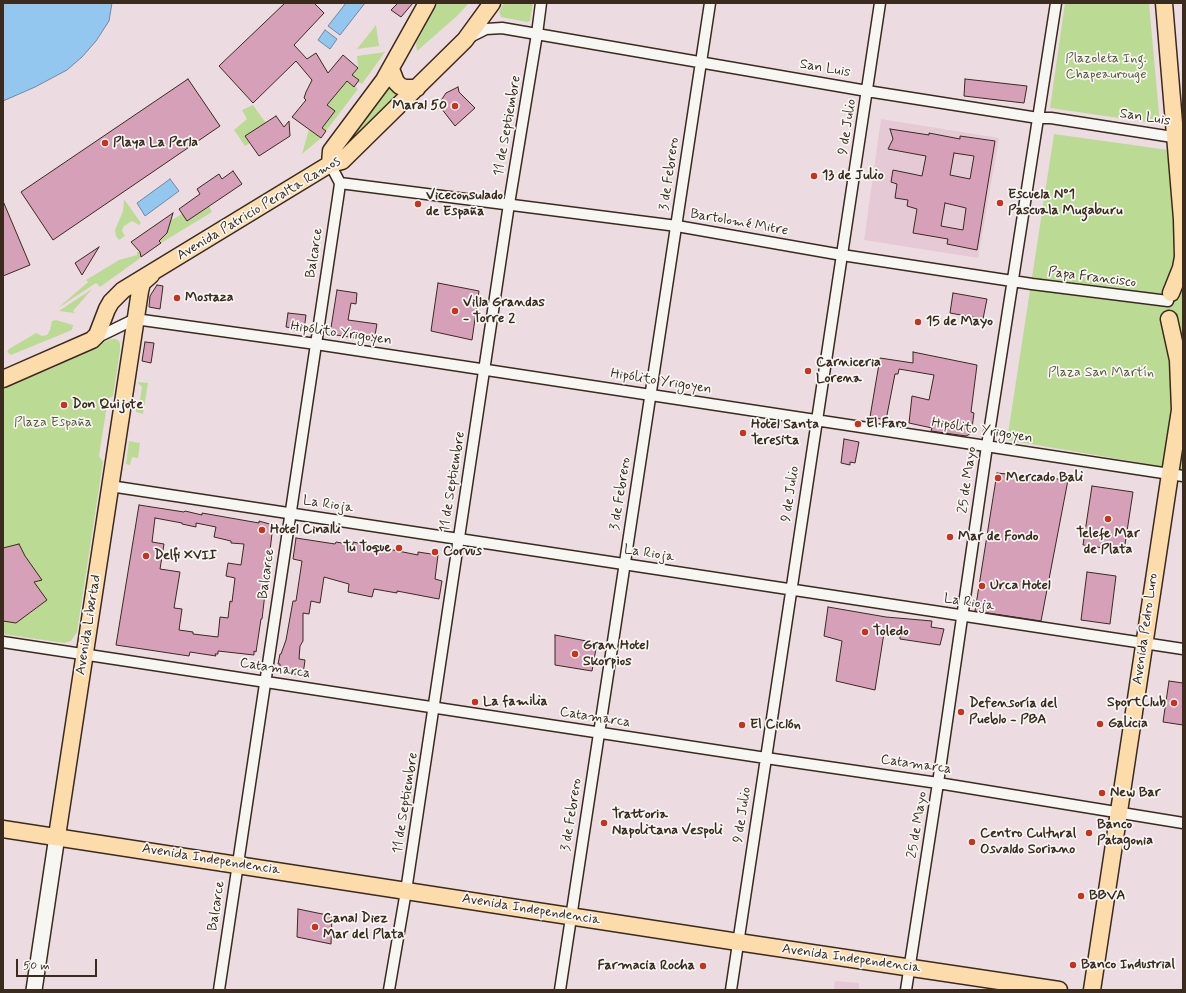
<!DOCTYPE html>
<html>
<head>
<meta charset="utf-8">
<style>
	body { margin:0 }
	#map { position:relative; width:1186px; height:993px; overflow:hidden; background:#ecdce1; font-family:Mynerve,sans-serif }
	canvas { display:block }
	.frame { position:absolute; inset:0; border:4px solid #3b2a1e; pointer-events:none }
	.scale { position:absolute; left:16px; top:959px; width:81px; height:18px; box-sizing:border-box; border:2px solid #3b2a1e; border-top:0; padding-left:5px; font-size:12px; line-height:14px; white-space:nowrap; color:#3b2a1e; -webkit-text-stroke:3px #f6f6f2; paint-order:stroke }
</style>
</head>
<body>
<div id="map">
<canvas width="1186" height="993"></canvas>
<div class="frame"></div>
<div class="scale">50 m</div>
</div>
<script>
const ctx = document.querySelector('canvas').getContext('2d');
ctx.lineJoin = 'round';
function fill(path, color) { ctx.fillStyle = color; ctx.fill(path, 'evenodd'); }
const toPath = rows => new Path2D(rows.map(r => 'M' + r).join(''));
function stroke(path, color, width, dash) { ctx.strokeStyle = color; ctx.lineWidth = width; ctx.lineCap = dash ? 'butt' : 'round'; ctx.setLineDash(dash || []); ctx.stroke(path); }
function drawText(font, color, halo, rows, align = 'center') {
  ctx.font = font + ' Mynerve,sans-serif'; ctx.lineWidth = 3.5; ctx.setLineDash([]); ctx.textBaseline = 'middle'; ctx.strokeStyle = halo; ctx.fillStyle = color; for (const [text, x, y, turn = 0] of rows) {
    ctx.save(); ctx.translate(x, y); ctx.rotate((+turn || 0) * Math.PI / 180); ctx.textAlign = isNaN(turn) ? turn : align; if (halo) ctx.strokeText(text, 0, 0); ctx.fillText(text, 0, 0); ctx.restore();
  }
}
fill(toPath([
	[881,119,999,138,978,258,864,240],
	[835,981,859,983,859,990,834,990]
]), '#e5cad5');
fill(toPath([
	[437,3,469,3,456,17,417,51,416,43],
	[504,3,533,3,530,21,527,22,501,17,499,12],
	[1065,3,1149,3,1160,124,1050,108],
	[376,25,379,46,357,49],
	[385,52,362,84,358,82,359,80,352,75,358,68,357,56],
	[347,81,354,87,355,86,358,89,326,131,322,128,327,105],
	[389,88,393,92,399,94,337,156],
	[253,105,266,123,245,136,250,143,245,146,234,130,247,119,242,110],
	[309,129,321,138,302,154],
	[1054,134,1183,152,1183,470,1007,440],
	[124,199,141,223,139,225,132,221,124,226,122,231,125,236,119,240,116,236,115,230,123,211],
	[209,206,212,212,161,243,159,241,170,221,182,214,187,221],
	[137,252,140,252,141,257,139,259,100,287,96,283,58,308,88,282,86,280,119,260,137,255],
	[92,289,73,311,75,313,59,311],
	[56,320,73,325,72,330,11,355,7,352,9,349,36,333,42,336,47,335,50,330,52,321],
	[111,339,116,339,119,341,120,344,120,350,113,396,108,399,99,456,103,462,77,632,71,641,64,643,3,634,3,389,57,366,58,362],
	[138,382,148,383,143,414,136,412,136,407,134,406,135,402,140,400,142,387,138,383],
	[129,441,140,443,138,458,132,457,130,465,126,464]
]), '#bbdb95');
const water = toPath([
	[3,3,112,3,109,21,96,41,82,57,67,70,35,87,3,101,3,3],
	[346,3,365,3,340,35,328,26,346,3],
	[325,30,337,39,330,49,318,40,325,30],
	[170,179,179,191,145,216,137,203,170,179]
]);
fill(water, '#93c7f0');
stroke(water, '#70889c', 1);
const building = toPath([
	[285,3,314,3,324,13,294,45,307,59,316,53,328,73,343,55,358,68,352,75,359,80,354,87,347,81,327,105,335,111,322,128,326,131,321,138,292,117,306,100,304,98,306,92,312,80,296,61,253,103,219,66,285,3],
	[398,3,413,3,401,17,391,10,398,3],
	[188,79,220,126,53,240,21,192,188,79],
	[965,79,1027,86,1024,103,964,96,965,79],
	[458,87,459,92,475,108,455,126,441,108,436,108,446,93,458,87],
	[276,116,284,127,289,121,290,136,259,156,245,136,276,116],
	[890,129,929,135,929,133,960,139,960,136,995,141,977,250,947,244,948,239,913,233,917,209,907,206,908,200,895,198,897,184,891,182,893,170,922,176,926,156,888,149,893,139,890,129],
	[954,153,974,156,970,179,950,175,954,153],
	[945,203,966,208,963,230,941,226,945,203],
	[233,171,242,184,187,221,179,209,200,194,197,189,219,174,222,179,233,171],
	[3,201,30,265,3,276,3,201],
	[173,213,167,233,159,241,161,243,141,257,140,252,131,242,173,213],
	[99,247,82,275,75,263,99,247],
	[438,283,479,291,472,340,431,331,438,283],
	[157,285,163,286,160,309,149,307,150,296,157,285],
	[337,290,357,293,356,304,351,303,348,320,377,324,374,341,330,334,337,290],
	[953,293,987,299,983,319,950,313,953,293],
	[288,313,306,315,304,330,286,327,288,313],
	[145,342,154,343,151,363,142,361,145,342],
	[913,352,977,365,971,412,974,413,972,428,970,434,966,436,931,431,932,428,909,423,912,396,929,400,934,375,899,369,898,374,895,374,886,420,870,417,880,358,913,363,913,352],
	[844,439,859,442,855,463,850,462,850,465,841,463,844,439],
	[997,473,1068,480,1041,621,975,611,997,473],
	[1092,486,1133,492,1124,551,1083,545,1092,486],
	[139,505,184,512,185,511,202,515,202,513,259,523,259,521,273,525,262,619,261,619,256,652,254,651,254,655,218,651,218,654,215,654,216,656,190,652,189,656,116,645,139,505],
	[155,518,182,523,182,524,196,527,196,523,216,527,214,537,231,541,231,543,244,544,241,565,228,563,226,576,235,578,232,602,230,601,228,618,220,617,218,637,193,634,193,632,179,630,182,609,174,608,180,572,160,569,164,544,152,542,155,518],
	[296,538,335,544,336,542,353,545,353,542,418,555,418,552,438,555,435,579,442,581,439,599,397,591,397,593,374,589,372,597,348,592,349,584,324,577,320,603,311,601,309,614,303,613,303,641,300,646,299,659,305,660,303,675,285,673,280,671,280,664,278,664,280,654,281,654,286,640,293,601,296,601,302,561,293,559,296,538],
	[19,544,25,556,42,580,34,582,47,600,16,623,3,621,3,548,19,544],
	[1087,572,1116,576,1110,624,1081,620,1087,572],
	[828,607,886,617,932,621,931,627,944,629,940,645,900,639,900,636,884,633,875,690,836,681,842,641,824,636,828,607],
	[555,635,597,643,592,671,555,665,555,635],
	[1169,681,1183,683,1183,725,1163,722,1169,681],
	[298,909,332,916,331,944,297,937,298,909]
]);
fill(building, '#d6a0b8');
stroke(building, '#3b2a1e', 1);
const minor = toPath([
	[470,37,486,29,502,28,867,91,1038,118,1051,118,1179,138],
	[340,183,677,226,842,255,1032,284,1168,301],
	[94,339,135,319,316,344,1183,476],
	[110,486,1183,649],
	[3,642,766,758,938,783,1183,823],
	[219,990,339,191,340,183,330,164],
	[389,990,406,891,509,204,537,34,541,3],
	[560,990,710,3],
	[731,990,880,3],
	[906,990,938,783,987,446,1056,3]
]);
const secondary = toPath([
	[34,990,57,836]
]);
const primary = toPath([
	[1164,3,1182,219,1183,257,1181,268,1171,293],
	[391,69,396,82,400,86,405,88,417,88],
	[330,164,331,151,384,80,427,3],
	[1169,319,1178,360,1180,410],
	[3,379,92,340,97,335,107,309,111,302,123,290,330,164,342,161,465,40,492,3],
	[3,829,738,942,1059,990],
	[57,836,140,291,142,283,151,275],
	[1092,990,1170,474,1180,410,1183,402]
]);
stroke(minor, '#3b2a1e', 13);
stroke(secondary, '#3b2a1e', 18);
stroke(primary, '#3b2a1e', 19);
stroke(minor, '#f6f6f2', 10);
stroke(secondary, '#f6f6f2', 15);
stroke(primary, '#fddcac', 16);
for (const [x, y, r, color] of [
	[455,106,4,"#c8321e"],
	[105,143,4,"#c8321e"],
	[814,176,4,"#c8321e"],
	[1000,203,4,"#c8321e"],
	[418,204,4,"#c8321e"],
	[177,298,4,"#c8321e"],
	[455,311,4,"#c8321e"],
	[918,322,4,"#c8321e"],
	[808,371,4,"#c8321e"],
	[64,405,4,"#c8321e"],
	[858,424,4,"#c8321e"],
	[743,433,4,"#c8321e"],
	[998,478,4,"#c8321e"],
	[1108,519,4,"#c8321e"],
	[262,530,4,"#c8321e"],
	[950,537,4,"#c8321e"],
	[399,548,4,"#c8321e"],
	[435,552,4,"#c8321e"],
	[146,556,4,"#c8321e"],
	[982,586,4,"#c8321e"],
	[865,632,4,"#c8321e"],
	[575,654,4,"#c8321e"],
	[475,702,4,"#c8321e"],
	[1174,703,4,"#c8321e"],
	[961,712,4,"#c8321e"],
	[1100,724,4,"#c8321e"],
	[742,725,4,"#c8321e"],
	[1102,793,4,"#c8321e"],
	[604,823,4,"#c8321e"],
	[1089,833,4,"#c8321e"],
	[972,842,4,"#c8321e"],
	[1081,896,4,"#c8321e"],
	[315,927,4,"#c8321e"],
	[1073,965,4,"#c8321e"],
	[703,966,4,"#c8321e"]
]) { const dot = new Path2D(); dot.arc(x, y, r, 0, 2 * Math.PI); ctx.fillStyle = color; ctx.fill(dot); stroke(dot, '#f6f6f2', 1.5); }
drawText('14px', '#5b563c', '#f6f6f2', [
	["Plazoleta Ing.",1106,59],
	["Chapeaurouge",1106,75],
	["Plaza San Martín",1101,373],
	["Plaza España",53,423]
]);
drawText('14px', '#3b2a1e', '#f6f6f2', [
	["San Luis",825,69,10],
	["San Luis",1145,118,9],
	["11 de Septiembre",508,126,-80],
	["9 de Julio",848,127,-81],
	["3 de Febrero",670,174,-82],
	["Avenida Patricio Peralta Ramos",259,209,-31],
	["Bartolomé Mitre",739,223,10],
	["Balcarce",315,253,-81],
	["Papa Francisco",1092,278,7],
	["Hipólito Yrigoyen",341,334,8],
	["Hipólito Yrigoyen",661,382,9],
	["Hipólito Yrigoyen",982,431,9],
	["25 de Mayo",968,480,-82],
	["11 de Septiembre",453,482,-81],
	["3 de Febrero",621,494,-81],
	["9 de Julio",791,494,-81],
	["La Rioja",328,505,9],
	["La Rioja",649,554,9],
	["Balcarce",267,574,-82],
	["La Rioja",969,603,9],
	["Avenida Libertad",89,625,-81],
	["Avenida Pedro Luro",1146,629,-82],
	["Catamarca",275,669,9],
	["Catamarca",595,718,9],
	["Catamarca",916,765,8],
	["11 de Septiembre",406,803,-81],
	["3 de Febrero",572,815,-81],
	["9 de Julio",743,815,-81],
	["25 de Mayo",918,825,-81],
	["Avenida Independencia",211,860,9],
	["Balcarce",217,906,-81],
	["Avenida Independencia",531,910,9],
	["Avenida Independencia",851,959,8]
]);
drawText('bold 14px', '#3b2a1e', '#f6f6f2', [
	["Maral 50",447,106,"right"],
	["Playa La Perla",113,143],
	["13 de Julio",822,176],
	["Escuela Nº1",1008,195],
	["Pascuala Mugaburu",1008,211],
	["Viceconsulado",426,196],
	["de España",426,212],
	["Mostaza",185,298],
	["Villa Grandas",463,303],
	["- Torre 2",463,319],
	["15 de Mayo",926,322],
	["Carniceria",816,363],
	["Lorena",816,379],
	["Don Quijote",72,405],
	["El Faro",866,424],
	["Hotel Santa",751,425],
	["Teresita",751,441],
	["Mercado Bali",1006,478],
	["Hotel Cinalli",270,530],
	["Telefe Mar",1108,534,"center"],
	["de Plata",1108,550,"center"],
	["Mar de Fondo",958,537],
	["Tu Toque",391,548,"right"],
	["Corvus",443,552],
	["Delfi XVII",154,556],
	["Urca Hotel",990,586],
	["Toledo",873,632],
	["Gran Hotel",583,646],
	["Skorpios",583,662],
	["La familia",483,702],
	["SportClub",1166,703,"right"],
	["Defensoría del",969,704],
	["Pueblo - PBA",969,720],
	["Galicia",1108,724],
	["El Ciclón",750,725],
	["New Bar",1110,793],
	["Trattoria",612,815],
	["Napolitana Vespoli",612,831],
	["Banco",1097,825],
	["Patagonia",1097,841],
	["Centro Cultural",980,834],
	["Osvaldo Soriano",980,850],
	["BBVA",1089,896],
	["Canal Diez",323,919],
	["Mar del Plata",323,935],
	["Banco Industrial",1081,965],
	["Farmacia Rocha",695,966,"right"]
], 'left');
</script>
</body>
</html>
